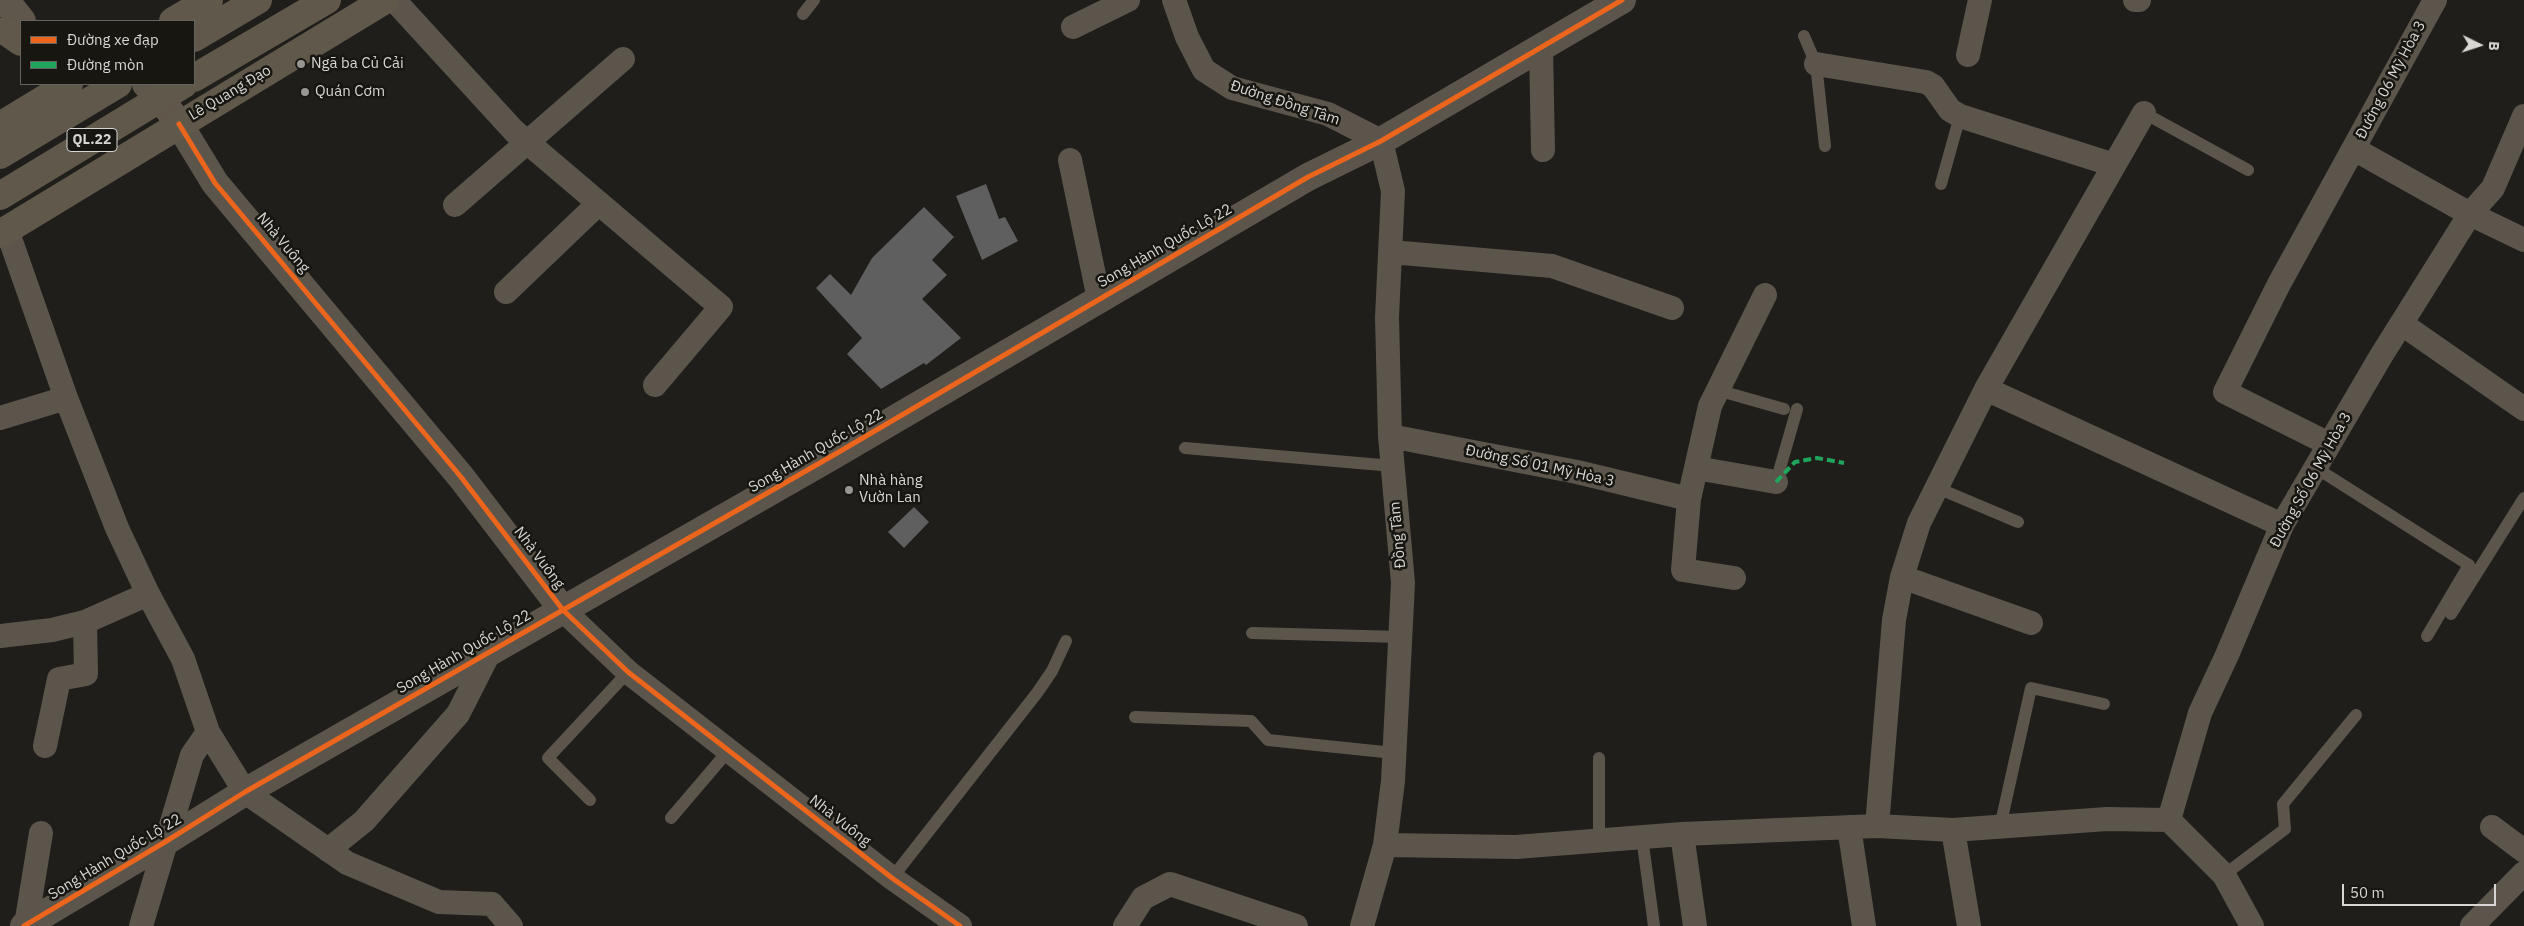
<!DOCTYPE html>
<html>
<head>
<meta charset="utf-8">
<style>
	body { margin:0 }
	#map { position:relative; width:2524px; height:926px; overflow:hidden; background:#1f1e1b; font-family:"IBM Plex Sans",sans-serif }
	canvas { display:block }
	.legend { position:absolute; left:20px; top:20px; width:175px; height:65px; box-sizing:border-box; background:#171611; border:1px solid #64635f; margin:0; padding:6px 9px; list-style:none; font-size:15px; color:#d7d6d3 }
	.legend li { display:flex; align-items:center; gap:10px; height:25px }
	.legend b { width:25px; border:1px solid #64635f }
	.north { position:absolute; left:2454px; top:20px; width:50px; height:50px; -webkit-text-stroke:4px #171611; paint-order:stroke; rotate:94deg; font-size:14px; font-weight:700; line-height:20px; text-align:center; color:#d7d6d3 }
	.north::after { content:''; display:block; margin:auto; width:18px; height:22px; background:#d7d6d3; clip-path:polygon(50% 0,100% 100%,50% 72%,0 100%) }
	.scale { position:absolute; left:2342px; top:884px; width:154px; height:22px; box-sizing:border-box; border:2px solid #d7d6d3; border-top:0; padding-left:6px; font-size:15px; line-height:18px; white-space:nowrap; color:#d7d6d3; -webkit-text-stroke:4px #171611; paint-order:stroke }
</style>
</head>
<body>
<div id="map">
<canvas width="2524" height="926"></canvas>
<ul class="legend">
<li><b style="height:6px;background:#eb651d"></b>Đường xe đạp</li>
<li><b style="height:6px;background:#20a55d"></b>Đường mòn</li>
</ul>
<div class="north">B</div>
<div class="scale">50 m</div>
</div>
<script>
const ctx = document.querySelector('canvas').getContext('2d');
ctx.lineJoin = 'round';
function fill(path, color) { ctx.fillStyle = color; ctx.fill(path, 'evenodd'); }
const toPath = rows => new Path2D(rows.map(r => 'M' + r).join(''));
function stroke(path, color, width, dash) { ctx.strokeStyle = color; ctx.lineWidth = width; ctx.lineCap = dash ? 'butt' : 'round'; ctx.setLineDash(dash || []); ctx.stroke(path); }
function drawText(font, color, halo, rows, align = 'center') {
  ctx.font = font + ' "IBM Plex Sans",sans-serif'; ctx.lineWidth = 5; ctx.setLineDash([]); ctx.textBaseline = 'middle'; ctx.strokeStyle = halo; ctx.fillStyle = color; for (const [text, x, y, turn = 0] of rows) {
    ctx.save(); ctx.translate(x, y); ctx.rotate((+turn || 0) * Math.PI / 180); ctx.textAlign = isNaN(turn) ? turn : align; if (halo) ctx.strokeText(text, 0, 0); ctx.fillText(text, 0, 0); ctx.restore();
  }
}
fill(toPath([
	[986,184,999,219,1005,217,1018,241,982,260,956,196],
	[924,207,954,237,932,260,947,275,922,299,961,338,926,365,924,363,881,389,847,354,862,338,816,288,830,274,851,295,872,258],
	[914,507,929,522,904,548,888,532]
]), '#5f5f5f');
stroke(toPath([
	[803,14,814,0],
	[1804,36,1816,64,1825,146],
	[2144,113,2248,170],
	[1941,184,1960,116],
	[1717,390,1784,409],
	[1185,448,1393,466],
	[2316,468,2469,565,2427,636],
	[1776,482,1797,409],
	[1935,487,2018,522],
	[2451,614,2524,498],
	[1252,633,1400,637],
	[1135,717,1251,721,1268,740,1394,753],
	[590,800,548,758,628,672],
	[671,818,729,750],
	[2000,827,2031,688,2104,704],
	[1642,837,1654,926],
	[1599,841,1599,758],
	[2224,875,2285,829,2283,804,2356,715],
	[892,878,1037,693,1052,671,1066,641]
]), '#5c554b', 12);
stroke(toPath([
	[394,0,514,131,721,307,655,385],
	[1174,0,1187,37,1204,70,1232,88,1328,114,1381,141,1393,191,1387,317,1390,436,1403,583,1393,781,1385,845,1362,926],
	[2135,0,2139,0],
	[1073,27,1128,0],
	[1541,47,1543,150],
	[1968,55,1980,0],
	[1816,64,1926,82,1933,86,1950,110,1960,116,2114,165],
	[2354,149,2470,214,2524,240],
	[1070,160,1099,299],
	[455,205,623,59],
	[7,230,66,398,117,528,148,594,183,659,208,732,192,755,141,926],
	[1391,252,1552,266,1672,308],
	[506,292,599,203],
	[2402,324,2524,409],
	[1986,389,2282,525],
	[0,418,66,398],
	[1390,436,1577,472,1689,499],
	[2329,444,2225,392,2279,284,2435,0],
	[1696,468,1776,482],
	[1902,577,2031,623],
	[1734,578,1683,570,1689,499,1710,406,1765,295],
	[563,610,628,672,892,878,960,926],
	[0,636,52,630,85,622],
	[208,732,245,792,347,863,439,902,492,904,511,926],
	[45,746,59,679,86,674,85,622,148,594],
	[2169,820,2200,713,2227,655,2282,525,2381,356,2470,214,2493,188,2524,116],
	[1877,826,1894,620,1902,577,1919,523,1986,389,2144,113],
	[1849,827,1864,926],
	[2492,827,2524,851],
	[1953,830,1969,926],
	[1682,834,1695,926],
	[1385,845,1516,847,1682,834,1877,826,1953,830,2107,819,2169,820,2224,875,2252,926],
	[328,850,364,821,458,714,490,651],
	[26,925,41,833],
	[1125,926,1143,898,1170,884,1296,926],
	[2472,926,2524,873]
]), '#5c554b', 24);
stroke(toPath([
	[179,124,215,183,461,477,563,610],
	[24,926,165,842,245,792,832,456,1308,177,1381,141,1622,0]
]), '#5c554b', 28);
stroke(toPath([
	[0,2,10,6,22,21],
	[146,84,160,98,179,124]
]), '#60574c', 28);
stroke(toPath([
	[173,21,209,0],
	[5,31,21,42],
	[194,38,258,0],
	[194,78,327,0],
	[0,126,69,84],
	[0,155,118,84],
	[0,196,184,84],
	[0,234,385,0]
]), '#61584c', 28);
stroke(toPath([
	[1776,482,1795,462,1817,458,1844,463]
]), '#20a55d', 4, [8, 4]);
stroke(toPath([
	[179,124,215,183,461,477,563,610,628,672,892,878,960,926],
	[24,926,165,842,245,792,832,456,1308,177,1381,141,1622,0]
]), '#eb651d', 5);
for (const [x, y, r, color] of [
	[301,64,5,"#979693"],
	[305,92,5,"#979693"],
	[849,490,5,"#979693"]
]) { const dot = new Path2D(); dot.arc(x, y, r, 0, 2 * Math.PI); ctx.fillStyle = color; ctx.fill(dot); stroke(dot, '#171611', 2); }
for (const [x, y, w] of [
	[92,140,50]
]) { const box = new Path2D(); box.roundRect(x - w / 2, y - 11.5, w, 23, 4); ctx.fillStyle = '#171611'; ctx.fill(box); stroke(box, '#d7d6d3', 1); }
drawText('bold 14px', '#d7d6d3', null, [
	["QL.22",92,140]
]);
drawText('15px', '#d7d6d3', '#171611', [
	["Ngã ba Củ Cải",311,64],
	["Quán Cơm",315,92],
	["Nhà hàng",859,481],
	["Vườn Lan",859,498]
], 'left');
drawText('15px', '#d7d6d3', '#171611', [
	["Đường 06 Mỹ Hòa 3",2391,80,-62],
	["Lê Quang Đạo",230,93,-31],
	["Đường Đồng Tâm",1285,103,18],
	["Nhà Vuông",283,243,50],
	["Song Hành Quốc Lộ 22",1165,246,-30],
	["Song Hành Quốc Lộ 22",816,451,-30],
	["Đường Số 01 Mỹ Hòa 3",1540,466,12],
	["Đường Số 06 Mỹ Hòa 3",2311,480,-61],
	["Đồng Tâm",1398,535,-95],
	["Nhà Vuông",539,558,53],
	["Song Hành Quốc Lộ 22",464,652,-30],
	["Nhà Vuông",840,821,38],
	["Song Hành Quốc Lộ 22",115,857,-31]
]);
</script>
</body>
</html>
